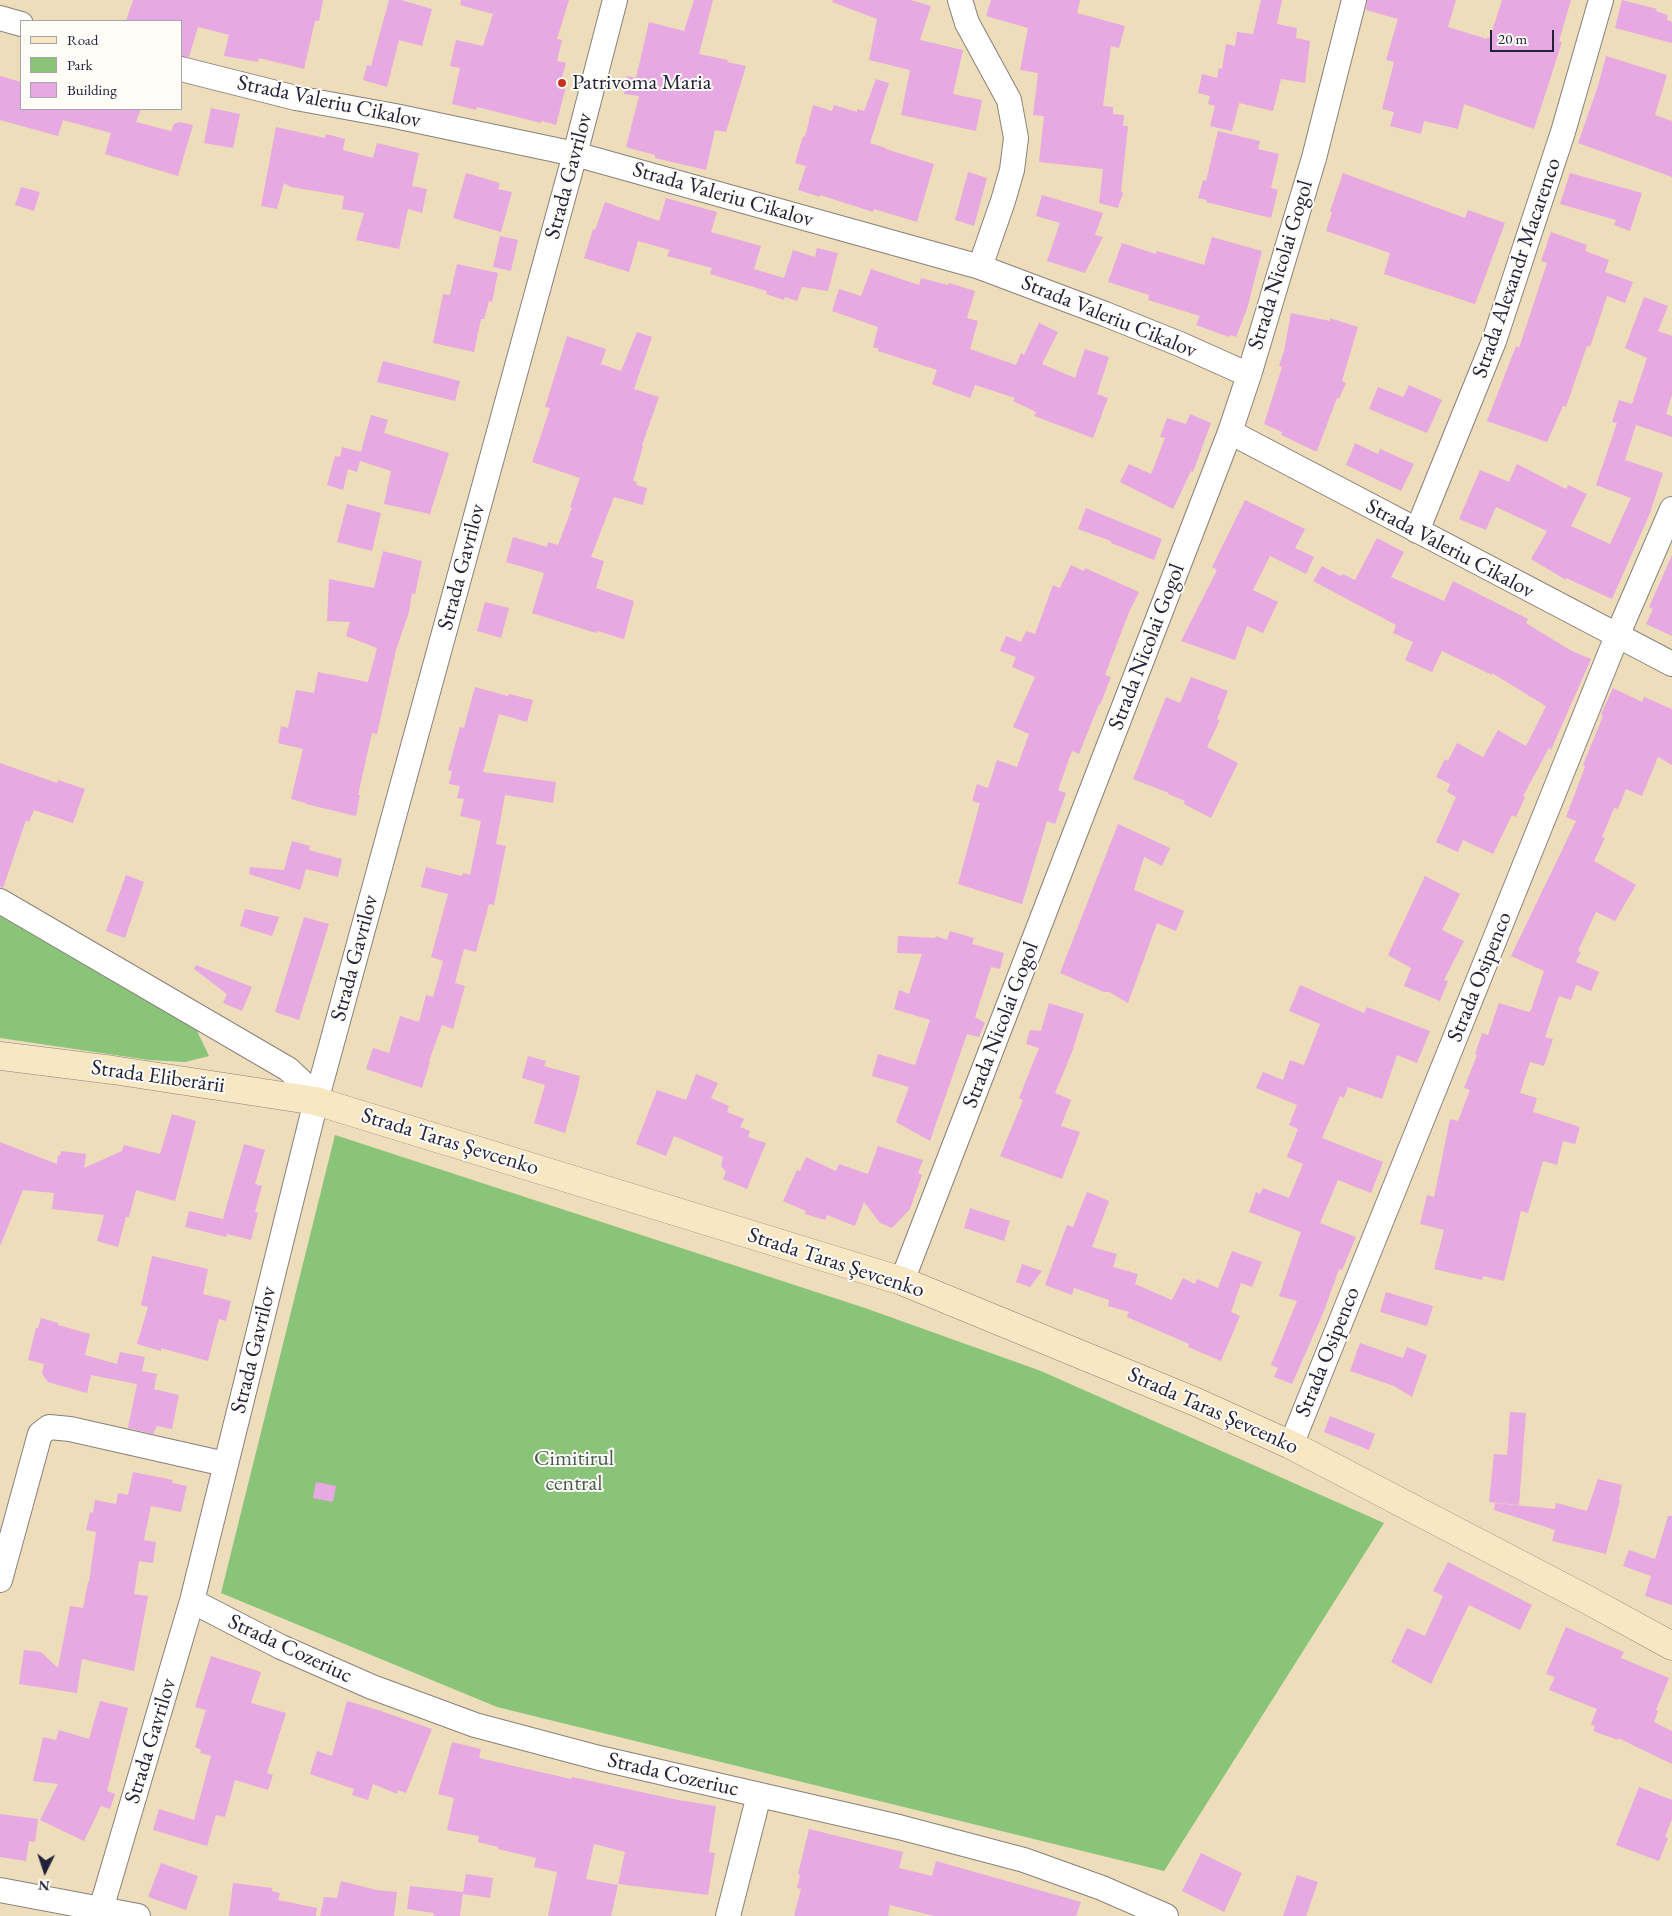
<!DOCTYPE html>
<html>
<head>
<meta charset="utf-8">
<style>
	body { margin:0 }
	#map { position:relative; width:1672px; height:1916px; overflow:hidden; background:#edb; font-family:"EB Garamond",serif }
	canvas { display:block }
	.legend { position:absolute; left:20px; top:20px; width:162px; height:90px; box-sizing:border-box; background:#fdfcf7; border:1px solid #a5a5ac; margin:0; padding:6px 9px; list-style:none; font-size:15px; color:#22223b }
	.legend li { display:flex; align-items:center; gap:10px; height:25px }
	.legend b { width:25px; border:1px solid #a5a5ac }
	.north { position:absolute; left:20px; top:1846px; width:50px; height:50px; -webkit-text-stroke:4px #fdfcf7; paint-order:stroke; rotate:184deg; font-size:14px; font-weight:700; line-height:20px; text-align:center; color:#22223b }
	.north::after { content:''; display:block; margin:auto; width:18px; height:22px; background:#22223b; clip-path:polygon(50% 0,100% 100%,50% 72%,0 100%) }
	.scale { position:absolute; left:1490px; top:30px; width:64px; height:22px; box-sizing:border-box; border:2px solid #22223b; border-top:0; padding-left:6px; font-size:15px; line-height:18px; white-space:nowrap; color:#22223b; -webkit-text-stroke:4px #fdfcf7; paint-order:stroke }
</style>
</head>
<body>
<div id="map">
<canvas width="1672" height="1916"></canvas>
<ul class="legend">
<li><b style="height:6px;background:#f7e8c3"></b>Road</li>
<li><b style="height:14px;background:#89c479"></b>Park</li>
<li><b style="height:14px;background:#e6a9e1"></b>Building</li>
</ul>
<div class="north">N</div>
<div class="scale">20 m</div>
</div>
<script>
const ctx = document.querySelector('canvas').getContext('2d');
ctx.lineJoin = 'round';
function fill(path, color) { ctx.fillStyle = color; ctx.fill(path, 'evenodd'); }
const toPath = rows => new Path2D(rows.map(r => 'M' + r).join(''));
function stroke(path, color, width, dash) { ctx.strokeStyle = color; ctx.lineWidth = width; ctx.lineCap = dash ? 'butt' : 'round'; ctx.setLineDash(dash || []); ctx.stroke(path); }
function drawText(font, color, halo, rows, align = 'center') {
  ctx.font = font + ' "EB Garamond",serif'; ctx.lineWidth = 4; ctx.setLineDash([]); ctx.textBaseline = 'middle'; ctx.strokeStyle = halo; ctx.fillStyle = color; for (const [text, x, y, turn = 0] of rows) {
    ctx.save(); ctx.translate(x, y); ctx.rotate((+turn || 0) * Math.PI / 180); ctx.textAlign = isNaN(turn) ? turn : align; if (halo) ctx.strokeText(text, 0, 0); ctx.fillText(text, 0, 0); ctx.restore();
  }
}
fill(toPath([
	[0,915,199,1031,198,1033,209,1056,185,1062,149,1060,0,1038],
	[335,1135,865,1308,1041,1371,1384,1523,1164,1871,497,1707,221,1593]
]), '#89c479');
fill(toPath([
	[133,0,323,0,319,21,315,21,304,69,259,58,258,62,224,56,229,35,198,27,189,57,181,56,181,21,126,21],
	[389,0,401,0,432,9,422,46,399,40,387,87,363,80,367,65,371,66],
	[461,0,569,0,557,39,562,40,557,61,566,63,560,84,566,86,556,125,542,121,541,123,477,107,476,110,452,104,460,68,450,66,456,40,483,46,493,14,460,5],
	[694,0,713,0,699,54,728,60,727,62,746,66,726,132,715,130,706,170,655,158,655,155,626,147,639,96,624,94,627,76,636,78,649,22,684,31],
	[833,0,911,0,931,6,920,40,963,50,953,94,982,100,976,131,901,115,910,70,869,60,877,19,832,2],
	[991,0,1080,0,1077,13,1125,26,1119,48,1111,46,1103,106,1113,107,1113,114,1124,115,1123,126,1128,126,1121,192,1123,193,1118,208,1099,203,1103,169,1039,162,1044,116,1033,115,1038,73,1020,70,1028,28,986,16],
	[1261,0,1282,0,1277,24,1297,28,1296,38,1310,41,1305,83,1281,79,1273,111,1239,103,1232,131,1210,126,1215,106,1208,104,1210,96,1198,93,1202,74,1217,78,1219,68,1222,69,1226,44,1235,46,1237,32,1253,34],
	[1367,0,1456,0,1448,27,1487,39,1487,37,1490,38,1502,0,1571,0,1559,41,1562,42,1534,129,1464,104,1458,129,1424,121,1421,134,1390,126,1394,112,1382,109,1394,62,1386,60,1398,19,1366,10],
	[1622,0,1657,9,1656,11,1668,15,1667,20,1672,22,1672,43,1615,28],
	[1606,56,1667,75,1655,115,1672,121,1672,177,1578,143,1598,86],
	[0,76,21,82,21,109,141,109,136,122,171,131,174,124,180,122,193,125,178,176,105,154,111,133,63,120,58,136,0,120],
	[876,79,889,83,870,143,886,148,886,149,934,164,917,222,874,209,873,212,820,195,820,197,798,190,806,166,795,163,803,136,805,137,813,105,832,111,834,105,857,112,857,109,864,111],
	[211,108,240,114,233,148,204,143],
	[276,127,325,138,326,134,345,139,343,150,373,158,377,143,419,153,412,186,427,189,422,213,408,209,399,249,356,240,364,213,342,209,344,196,291,187,284,183,277,209,261,206],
	[1218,131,1260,141,1258,149,1279,154,1271,188,1278,190,1271,218,1206,202,1207,200,1198,198,1203,180,1206,181],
	[968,172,987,178,974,226,955,220],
	[466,173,500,183,498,189,512,192,501,232,453,218],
	[1343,173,1465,218,1468,210,1505,223,1475,304,1384,274,1390,253,1326,231,1332,212,1330,211],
	[1570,173,1642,193,1630,231,1614,225,1616,220,1560,204],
	[21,187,40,192,34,211,15,205],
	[1042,195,1103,213,1095,235,1103,237,1085,273,1047,261,1060,223,1036,216],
	[666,198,717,212,711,232,761,246,754,269,784,278,793,250,815,257,817,248,838,253,828,291,802,287,797,301,785,297,784,300,766,294,767,291,710,274,712,268,667,256,670,250,638,241,629,272,584,258,593,229,595,230,605,202,659,221],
	[1551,232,1587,245,1585,251,1609,260,1605,272,1633,282,1625,303,1607,296,1590,347,1587,346,1566,407,1563,406,1547,442,1487,421,1516,346,1519,348,1547,263,1541,261],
	[500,236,518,240,511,271,493,267],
	[1212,237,1262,251,1247,309,1236,337,1230,335,1229,337,1196,325,1200,316,1148,300,1149,295,1108,282,1122,243,1156,254,1157,251,1204,265],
	[457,264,498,273,492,302,489,301,484,319,481,319,474,352,433,343,443,294,450,295],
	[871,269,919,285,921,278,948,285,949,283,975,291,967,318,978,321,970,349,1016,365,1021,353,1024,355,1039,323,1058,332,1042,364,1075,378,1085,349,1109,357,1097,394,1108,398,1093,438,1034,416,1036,412,1013,401,1015,398,975,385,970,398,932,384,937,370,878,351,879,349,873,347,878,327,832,311,839,289,861,296],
	[1644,297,1668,306,1658,331,1672,336,1672,395,1666,414,1672,416,1672,437,1636,425,1625,460,1663,473,1650,513,1612,599,1566,578,1566,580,1531,559,1547,531,1496,507,1486,530,1459,519,1480,470,1509,482,1517,464,1566,489,1568,485,1587,494,1571,526,1610,544,1631,498,1596,485,1617,423,1612,422,1619,400,1632,404,1647,358,1625,348],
	[1291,313,1330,321,1330,318,1358,327,1342,381,1346,383,1339,399,1337,398,1317,451,1315,451,1281,435,1282,432,1264,424,1282,367,1279,366,1284,351],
	[637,332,652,337,634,389,659,397,642,445,643,446,633,481,637,482,636,485,647,488,643,505,614,497,591,557,604,561,596,588,634,601,624,639,597,631,596,633,532,613,544,573,506,562,513,537,547,547,548,542,558,545,572,508,570,507,580,478,532,462,550,408,545,407,567,336,606,349,601,364,621,371],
	[383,361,460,381,455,401,377,382],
	[1409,385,1442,400,1427,433,1369,409,1378,387,1403,397],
	[1190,414,1211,423,1193,472,1191,471,1173,509,1120,482,1129,464,1151,474,1165,438,1160,437,1167,418,1186,424],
	[371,415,388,420,384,433,449,453,430,514,384,504,391,471,360,461,357,472,348,469,343,490,327,485,335,456,340,457,342,447,361,452],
	[1355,443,1378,454,1380,449,1414,464,1401,491,1346,465],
	[1245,500,1305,529,1295,548,1314,557,1306,574,1270,556,1253,590,1278,602,1263,633,1247,626,1235,660,1181,641,1217,570,1212,567],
	[347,504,381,513,372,551,337,542],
	[1086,508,1162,539,1154,560,1111,543,1111,541,1078,529],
	[1377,538,1404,552,1391,577,1444,601,1453,581,1528,619,1526,623,1570,650,1591,659,1551,750,1549,748,1523,796,1525,797,1516,817,1512,815,1493,854,1463,840,1458,852,1436,842,1456,797,1447,792,1450,784,1436,777,1445,759,1448,761,1457,743,1483,757,1498,730,1526,746,1546,706,1492,673,1492,675,1442,651,1432,672,1405,660,1413,642,1393,633,1396,625,1313,581,1322,566,1341,576,1343,574,1355,580],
	[383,551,422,561,415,594,412,593,409,612,396,650,377,734,372,733,358,795,360,795,356,816,306,804,306,803,291,799,303,749,278,743,281,726,288,728,296,690,314,693,318,672,368,682,377,648,346,636,350,622,327,621,329,579,374,588],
	[1672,555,1672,636,1646,624,1653,609,1649,607],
	[1071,565,1084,571,1085,568,1139,592,1129,612,1105,675,1111,677,1100,705,1099,704,1079,754,1072,751,1058,790,1066,793,1055,824,1047,821,1022,904,958,884,980,803,972,801,977,784,988,788,997,760,1017,767,1029,734,1013,727,1035,677,1012,667,1016,657,1000,651,1006,636,1021,642,1026,631,1035,634,1053,585,1060,588],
	[485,602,509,608,501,638,477,631],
	[1191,677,1228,691,1217,719,1220,720,1207,747,1238,763,1211,818,1184,804,1185,801,1168,794,1169,793,1133,779,1166,697,1180,703],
	[475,687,508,696,509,694,533,700,527,722,499,714,483,772,556,782,553,803,505,795,496,844,506,846,494,905,489,904,476,952,464,949,455,983,465,986,453,1029,442,1025,429,1061,430,1062,422,1088,366,1069,373,1048,389,1053,400,1016,419,1022,426,995,433,997,443,961,431,957,448,894,421,887,426,867,462,876,463,873,470,875,481,821,460,816,464,799,457,798,460,786,449,784,452,771,448,770,460,727,464,728],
	[1613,688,1642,702,1644,697,1672,709,1672,765,1658,757,1642,796,1626,789,1618,809,1614,808,1602,837,1605,838,1594,861,1636,885,1615,921,1596,912,1578,951,1581,952,1576,962,1599,972,1591,991,1576,985,1571,1000,1559,996,1545,1037,1553,1039,1544,1066,1530,1062,1520,1093,1537,1098,1533,1112,1580,1127,1575,1144,1563,1141,1557,1165,1543,1161,1528,1213,1521,1211,1504,1281,1483,1276,1482,1280,1434,1269,1444,1230,1420,1224,1427,1195,1434,1197,1450,1119,1458,1121,1470,1090,1464,1088,1477,1055,1475,1054,1482,1033,1488,1035,1499,1003,1529,1012,1531,1010,1544,971,1511,956,1576,821,1566,817,1585,767,1583,765,1603,716,1601,714],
	[0,763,57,783,58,780,85,789,73,823,34,810,29,822,26,820,3,888,0,887],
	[1118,824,1170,848,1162,866,1144,857,1134,890,1184,911,1176,931,1157,923,1128,1003,1109,992,1104,992,1060,973],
	[292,841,310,846,309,850,342,859,338,877,306,869,300,890,249,874,250,867,284,870],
	[126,875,144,882,125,938,106,931],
	[1425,876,1460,894,1442,930,1464,941,1444,980,1448,981,1440,1001,1404,986,1411,968,1388,955],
	[245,909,279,917,272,936,240,926],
	[304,917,329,924,299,1020,275,1012],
	[950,931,974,938,972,944,1004,953,1000,969,991,967,975,1017,985,1023,979,1037,967,1034,930,1141,896,1122,909,1087,872,1076,878,1054,915,1065,930,1020,894,1009,899,990,909,994,922,954,897,953,898,936,935,938,936,936,947,940],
	[196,965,252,987,242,1011,223,1003,227,994,194,969],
	[1300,985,1364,1013,1367,1007,1430,1031,1417,1063,1397,1055,1382,1099,1348,1087,1344,1098,1340,1096,1322,1138,1383,1162,1371,1193,1338,1180,1320,1223,1356,1237,1342,1270,1339,1269,1324,1311,1292,1384,1274,1377,1278,1368,1271,1365,1297,1301,1279,1296,1301,1232,1249,1212,1256,1192,1260,1194,1263,1188,1289,1198,1303,1164,1287,1157,1298,1129,1289,1125,1297,1105,1256,1088,1263,1072,1283,1080,1290,1060,1304,1065,1320,1024,1289,1011],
	[1049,1003,1084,1014,1072,1052,1055,1093,1071,1100,1061,1126,1080,1132,1062,1179,1000,1156,1023,1100,1019,1098,1039,1048,1026,1044,1030,1030,1041,1031],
	[528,1056,546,1061,544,1066,580,1076,577,1091,565,1133,534,1123,545,1085,522,1078],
	[696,1074,718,1083,711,1098,729,1106,727,1112,744,1119,740,1127,750,1131,748,1137,766,1143,747,1189,723,1179,726,1172,721,1166,723,1157,674,1136,666,1156,636,1144,657,1090,686,1100],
	[172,1114,196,1121,175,1201,136,1190,129,1217,126,1217,118,1247,97,1241,104,1215,52,1209,54,1193,23,1190,0,1246,0,1142,57,1164,58,1155,60,1156,61,1151,86,1154,84,1168,122,1151,124,1145,160,1154],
	[244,1144,265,1150,255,1184,262,1186,255,1212,258,1213,251,1240,227,1234,226,1237,185,1227,189,1211,223,1219],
	[878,1146,923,1160,918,1173,922,1175,910,1209,892,1228,880,1223,864,1202,855,1226,827,1215,825,1220,805,1214,806,1211,783,1201,797,1170,800,1171,806,1157,836,1171,839,1164,868,1174],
	[1087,1192,1109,1201,1092,1247,1117,1254,1113,1267,1138,1274,1135,1284,1172,1300,1183,1278,1195,1284,1197,1279,1218,1288,1232,1251,1262,1262,1252,1287,1241,1283,1231,1312,1240,1316,1221,1361,1188,1347,1189,1344,1127,1317,1129,1312,1108,1306,1109,1300,1074,1288,1072,1295,1045,1285,1067,1225,1073,1227],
	[970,1208,1010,1221,1004,1241,964,1228],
	[152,1256,208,1269,203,1294,231,1301,226,1321,219,1319,208,1361,161,1348,161,1351,137,1344,148,1307,141,1305],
	[1022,1264,1042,1271,1030,1287,1016,1282],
	[1386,1292,1433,1306,1427,1326,1380,1312],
	[41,1318,58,1323,58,1325,90,1334,85,1355,117,1364,120,1352,145,1357,142,1371,157,1374,154,1389,179,1395,172,1429,157,1426,153,1434,128,1428,137,1384,91,1375,87,1393,48,1382,42,1374,44,1364,28,1360,36,1328,38,1328],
	[1360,1343,1403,1358,1407,1347,1427,1355,1412,1397,1394,1386,1350,1371],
	[1510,1412,1526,1413,1519,1505,1489,1502,1494,1454,1507,1455],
	[1330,1416,1375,1434,1369,1450,1324,1432],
	[133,1472,173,1480,172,1483,187,1486,181,1512,151,1506,144,1540,156,1542,153,1563,139,1561,134,1594,148,1596,134,1671,82,1659,77,1693,19,1684,24,1650,41,1652,58,1668,70,1606,83,1608,88,1582,89,1582,96,1532,86,1530,90,1512,93,1513,95,1500,116,1504,118,1493,128,1495],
	[1598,1479,1622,1485,1619,1500,1620,1500,1606,1554,1552,1541,1555,1530,1494,1510,1495,1503,1555,1509,1556,1503,1587,1511],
	[316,1482,336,1486,333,1502,313,1498],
	[1668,1516,1672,1516,1672,1605,1645,1596,1651,1576,1623,1566,1629,1550,1655,1559],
	[1448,1562,1532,1605,1520,1630,1469,1605,1431,1684,1391,1662,1407,1628,1425,1636,1443,1596,1433,1591],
	[1566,1627,1624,1652,1621,1658,1669,1678,1656,1710,1658,1711,1654,1722,1672,1731,1672,1764,1618,1738,1618,1740,1593,1731,1595,1726,1591,1724,1597,1709,1549,1690,1555,1677,1546,1674],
	[211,1656,261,1672,251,1703,286,1713,267,1773,273,1775,268,1790,235,1780,225,1817,216,1815,207,1846,153,1830,159,1809,194,1820,211,1756,200,1753,201,1750,195,1747,206,1710,195,1707],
	[100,1701,128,1708,107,1791,115,1794,110,1809,101,1806,84,1841,40,1820,58,1784,33,1781,43,1737,56,1740,59,1730,89,1739],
	[347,1701,378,1710,432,1729,406,1793,398,1790,397,1794,373,1784,368,1800,352,1795,354,1789,310,1774,317,1751,332,1756],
	[452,1742,481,1749,479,1758,571,1779,572,1777,678,1800,716,1806,709,1852,715,1853,708,1895,618,1884,625,1852,594,1844,586,1879,618,1885,611,1916,548,1916,557,1872,534,1867,536,1858,498,1849,498,1847,478,1842,479,1836,447,1830,454,1798,438,1794],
	[1639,1787,1672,1800,1672,1819,1665,1837,1668,1838,1659,1861,1616,1845],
	[0,1814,38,1819,35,1842,29,1841,26,1861,0,1857],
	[809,1829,903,1852,899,1868,932,1876,936,1861,1081,1902,1076,1916,934,1916,890,1905,888,1916,794,1916,801,1889,797,1888,800,1875,798,1874],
	[1201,1853,1242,1873,1224,1912,1182,1891],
	[161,1863,198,1876,186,1910,148,1897],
	[466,1874,493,1878,490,1898,463,1894,463,1892,460,1916,433,1916,434,1913,407,1909,410,1886,463,1892],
	[1297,1875,1318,1882,1306,1916,1283,1916],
	[341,1881,376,1890,397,1892,394,1916,320,1916,324,1897,337,1898],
	[233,1883,272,1888,272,1891,280,1893,278,1900,317,1908,316,1916,229,1916]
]), '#e6a9e1');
const minor = toPath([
	[960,0,967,23,1009,100,1016,138,1012,170,1003,201,980,267],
	[0,18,21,24],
	[181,69,296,98,395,116,575,154,980,267,1105,314,1182,345,1249,375],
	[1230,432,1672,664],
	[1417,531,1494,341,1563,132,1601,0],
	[0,901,288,1069,303,1083,316,1101],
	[902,1281,1230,432,1249,375,1314,158,1354,0],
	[1291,1445,1617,636,1672,509],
	[0,1580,40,1434,49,1427,70,1429,225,1464],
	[192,1601,281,1647,372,1687,475,1725,599,1758,899,1827,1024,1860,1102,1888,1166,1916],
	[0,1890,138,1916],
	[99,1916,192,1601,316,1101,575,154,615,0],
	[728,1916,759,1795]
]);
const secondary = toPath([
	[0,1056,113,1070,316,1101,902,1281,1196,1402,1291,1445,1586,1599,1672,1646]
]);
stroke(minor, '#88807b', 26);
stroke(secondary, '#88807b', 29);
stroke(minor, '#fff', 24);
stroke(secondary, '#f7e8c3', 28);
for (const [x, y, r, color] of [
	[562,83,5,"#c8321e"]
]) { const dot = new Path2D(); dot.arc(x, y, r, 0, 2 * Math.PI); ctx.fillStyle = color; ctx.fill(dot); stroke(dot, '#fdfcf7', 2); }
drawText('22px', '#22223b', '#fdfcf7', [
	["Patrivoma Maria",572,83]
], 'left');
drawText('22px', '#22223b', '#fdfcf7', [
	["Strada Valeriu Cikalov",329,102,12],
	["Strada Gavrilov",569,176,-75],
	["Strada Valeriu Cikalov",723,195,16],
	["Strada Nicolai Gogol",1281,265,-73],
	["Strada Alexandr Macarenco",1517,268,-71],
	["Strada Valeriu Cikalov",1109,317,22],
	["Strada Valeriu Cikalov",1450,549,28],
	["Strada Gavrilov",462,567,-75],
	["Strada Nicolai Gogol",1147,647,-69],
	["Strada Gavrilov",355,958,-75],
	["Strada Osipenco",1480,977,-68],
	["Strada Nicolai Gogol",1001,1025,-69],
	["Strada Eliberării",158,1077,8],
	["Strada Taras Șevcenko",450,1142,17],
	["Strada Taras Șevcenko",836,1263,18],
	["Strada Gavrilov",254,1350,-76],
	["Strada Osipenco",1328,1352,-68],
	["Strada Taras Șevcenko",1213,1411,24],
	["Strada Cozeriuc",290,1649,25],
	["Strada Gavrilov",151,1741,-73],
	["Strada Cozeriuc",673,1775,13]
]);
drawText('22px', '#465b51', '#fdfcf7', [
	["Cimitirul",574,1459],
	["central",574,1484]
]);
</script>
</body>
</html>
